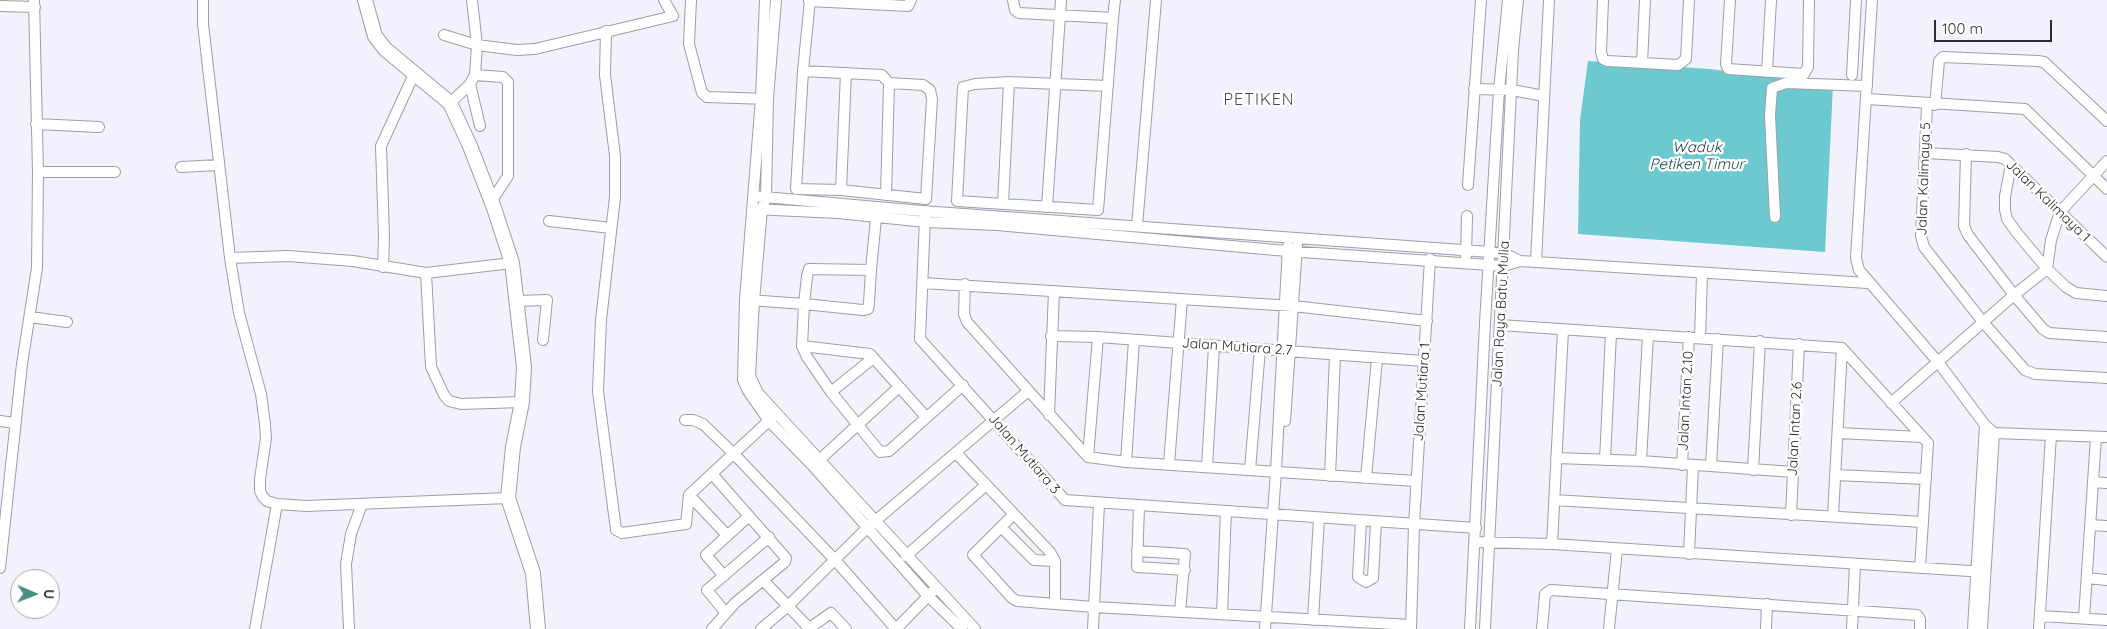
<!DOCTYPE html>
<html>
<head>
<meta charset="utf-8">
<style>
	body { margin:0 }
	#map { position:relative; width:2107px; height:629px; overflow:hidden; background:#f1f2fd; font-family:Quicksand,sans-serif }
	canvas { display:block }
	.north { position:absolute; left:10px; top:569px; width:50px; height:50px; box-sizing:border-box; background:#fff; border:1px solid #ababac; border-radius:50%; rotate:91deg; font-size:14px; font-weight:700; line-height:20px; text-align:center; color:#2c2c30 }
	.north::after { content:''; display:block; margin:auto; width:18px; height:22px; background:#498e84; clip-path:polygon(50% 0,100% 100%,50% 72%,0 100%) }
	.scale { position:absolute; left:1934px; top:20px; width:118px; height:22px; box-sizing:border-box; border:2px solid #2c2c30; border-top:0; padding-left:6px; font-size:15px; line-height:18px; white-space:nowrap; color:#2c2c30; -webkit-text-stroke:4px #fff; paint-order:stroke }
</style>
</head>
<body>
<div id="map">
<canvas width="2107" height="629"></canvas>
<div class="north">U</div>
<div class="scale">100 m</div>
</div>
<script>
const ctx = document.querySelector('canvas').getContext('2d');
ctx.lineJoin = 'round';
function fill(path, color) { ctx.fillStyle = color; ctx.fill(path, 'evenodd'); }
const toPath = rows => new Path2D(rows.map(r => 'M' + r).join(''));
function stroke(path, color, width, dash) { ctx.strokeStyle = color; ctx.lineWidth = width; ctx.lineCap = dash ? 'butt' : 'round'; ctx.setLineDash(dash || []); ctx.stroke(path); }
function drawText(font, color, halo, rows, align = 'center') {
  ctx.font = font + ' Quicksand,sans-serif'; ctx.lineWidth = 5; ctx.setLineDash([]); ctx.textBaseline = 'middle'; ctx.strokeStyle = halo; ctx.fillStyle = color; for (const [text, x, y, turn = 0] of rows) {
    ctx.save(); ctx.translate(x, y); ctx.rotate((+turn || 0) * Math.PI / 180); ctx.textAlign = isNaN(turn) ? turn : align; if (halo) ctx.strokeText(text, 0, 0); ctx.fillText(text, 0, 0); ctx.restore();
  }
}
fill(toPath([
	[1588,61,1710,69,1833,85,1825,252,1578,234,1580,120]
]), '#6cc9cf');
const street = toPath([
	[203,0,203,24,230,258,239,313,261,394,265,424,266,438,260,479,260,491,263,497,267,501,277,504,306,506,508,498],
	[691,0,689,44,702,93,707,97,767,99],
	[765,0,761,98,745,300,743,380,748,391,769,421,812,465,928,596,962,629],
	[776,0,768,99,766,197,762,209,754,301,750,376,758,393,975,629],
	[1013,0,1015,10,1019,13,1113,18],
	[1603,0,1601,52,1603,59,1608,61,1678,65,1686,59,1689,0],
	[1730,0,1726,64,1728,69,1804,74,1808,67,1809,0],
	[1872,0,1856,258,1859,270,1938,362,1985,425,1994,433,2107,437],
	[809,1,908,6,911,0],
	[0,6,35,7],
	[606,31,605,75,615,156,615,197,601,320,598,391,616,530,622,533,686,524,689,495],
	[444,35,477,45,517,50,535,49,673,16,664,0],
	[1642,63,1645,0],
	[803,71,882,75,889,83,923,85,930,90,932,99,926,199,841,190,796,189,803,71,810,0],
	[1767,72,1771,0],
	[475,75,503,77,508,82,508,176,491,202],
	[1852,75,1856,0],
	[470,84,480,126],
	[1108,86,1009,82,975,84,963,87,957,201,1098,210,1113,18,1115,0],
	[1474,89,1512,90,1544,96],
	[1867,99,2025,109,2107,189],
	[450,103,470,84,475,75,477,45,472,0],
	[1927,105,1921,236,1924,247,1983,322,2025,370,2035,374,2107,378],
	[1935,105,1939,61,1943,57,2038,61,2044,62,2107,121],
	[36,124,99,127],
	[1925,153,1998,157,2005,159,2107,257],
	[1966,154,1964,226,1968,235,2014,295,2043,329,2049,333,2107,337],
	[2011,165,2005,196,2005,210,2007,219,2017,233,2047,269,2066,287,2076,293,2107,296],
	[181,167,219,165],
	[38,172,115,172],
	[1468,185,1481,0],
	[841,190,846,73],
	[886,195,889,83],
	[753,196,922,211,1504,253,1520,261],
	[1003,204,1009,82],
	[1047,207,1061,0],
	[753,209,838,213,926,222,997,225,1287,251,1504,266,1520,261,1868,283],
	[925,217,920,339,1065,500,1476,528],
	[1775,217,1770,115,1772,88,1786,83,1867,86],
	[549,221,611,228],
	[1137,226,1156,0],
	[1466,256,1467,216],
	[230,258,288,256,353,261,426,273,512,263],
	[1536,262,1549,0],
	[383,267,384,237,381,146,414,74],
	[871,270,876,218],
	[426,273,431,367,444,395,449,401,461,404,522,402],
	[922,283,1293,306,1427,321],
	[965,284,964,314,967,322,1088,457,1126,462,1416,481],
	[749,300,804,304,863,310,868,309,869,303,871,270,809,269,807,276,804,304,802,346,807,357,831,392,880,452,889,451,963,385],
	[517,301,547,300,543,340],
	[30,317,67,322],
	[1500,325,1842,348,1928,443,1920,568],
	[1051,336,1098,337,1423,361],
	[1700,338,1702,274],
	[802,346,870,354,926,417],
	[831,392,872,359],
	[1891,403,2014,295,2047,269,2051,240,2060,212,2107,161],
	[1049,415,1054,291],
	[685,420,693,420,703,424,734,454,835,560,896,629],
	[0,421,15,423],
	[1285,421,1297,246],
	[1838,433,1922,437],
	[956,453,1050,552,1055,561,1055,603],
	[1088,457,1098,337],
	[1556,458,1641,461,1793,472],
	[1605,460,1611,333],
	[1641,461,1648,335],
	[1126,462,1134,340],
	[816,463,899,387],
	[1169,464,1182,299],
	[1682,465,1689,337],
	[1711,466,1718,339],
	[1207,467,1214,346],
	[1250,470,1260,349],
	[1753,470,1760,341],
	[712,474,786,558,785,562,735,603,712,629],
	[1835,475,1926,479],
	[1330,476,1335,355],
	[1366,478,1377,359],
	[2093,482,2107,483],
	[1554,500,1923,522],
	[1139,506,1137,567,1185,570],
	[1014,514,973,555,1012,598,1017,601,1094,607,1411,625],
	[1791,515,1799,344],
	[1833,516,1842,348],
	[1361,521,1358,577,1366,582,1373,578,1376,522],
	[2091,525,2107,526],
	[1001,527,1034,560,1055,561],
	[727,535,689,495,774,416],
	[1475,542,1552,544,1985,572],
	[1552,544,1563,330],
	[1137,551,1185,554,1180,612],
	[1689,554,1693,466],
	[906,556,986,485],
	[0,568,22,364,37,268,38,172,34,0],
	[724,576,706,555,749,516],
	[2087,578,2107,580],
	[763,580,810,629],
	[725,612,707,590,769,537],
	[1222,614,1226,511],
	[2040,616,2107,620],
	[2084,618,2096,437],
	[1313,620,1319,518],
	[255,629,277,504],
	[349,629,346,564,351,534,362,504],
	[761,629,788,606,867,528,1027,392],
	[808,629,831,613,846,629],
	[896,629,932,592],
	[1093,629,1099,504],
	[1265,629,1276,471,1288,246],
	[1411,629,1414,525,1430,259],
	[1470,629,1485,323,1499,90,1508,0],
	[1485,629,1513,50,1518,0],
	[1542,629,1545,594,1551,590,1917,615,1920,619,1920,629],
	[1609,629,1617,549],
	[1766,629,1767,604],
	[1852,629,1855,564],
	[1973,629,1985,425],
	[1982,629,1994,433],
	[2039,629,2051,435]
]);
const secondary = toPath([
	[365,0,375,36,385,49,450,103,470,146,494,208,512,263,524,367,522,402,513,447,508,498,533,573,538,629]
]);
stroke(street, '#9d9fa8', 12);
stroke(secondary, '#9d9fa8', 16);
stroke(street, '#fff', 10);
stroke(secondary, '#fff', 14);
drawText('14px', '#2c2c30', '#fff', [
	["Jalan Kalimaya 5",1924,179,-88],
	["Jalan Kalimaya 1",2048,201,44],
	["Jalan Raya Batu Mulia",1501,314,-87],
	["Jalan Mutiara 2.7",1237,347,4],
	["Jalan Mutiara 1",1422,392,-86],
	["Jalan Intan 2.10",1686,401,-87],
	["Jalan Intan 2.6",1795,429,-87],
	["Jalan Mutiara 3",1024,454,49]
]);
drawText('italic 15px', '#123f41', '#fff', [
	["Waduk",1697,147],
	["Petiken Timur",1697,164]
]);
ctx.letterSpacing = '1px';
drawText('16px', '#494a53', '#fff', [
	["PETIKEN",1259,100]
]);
ctx.letterSpacing = '0px';
</script>
</body>
</html>
